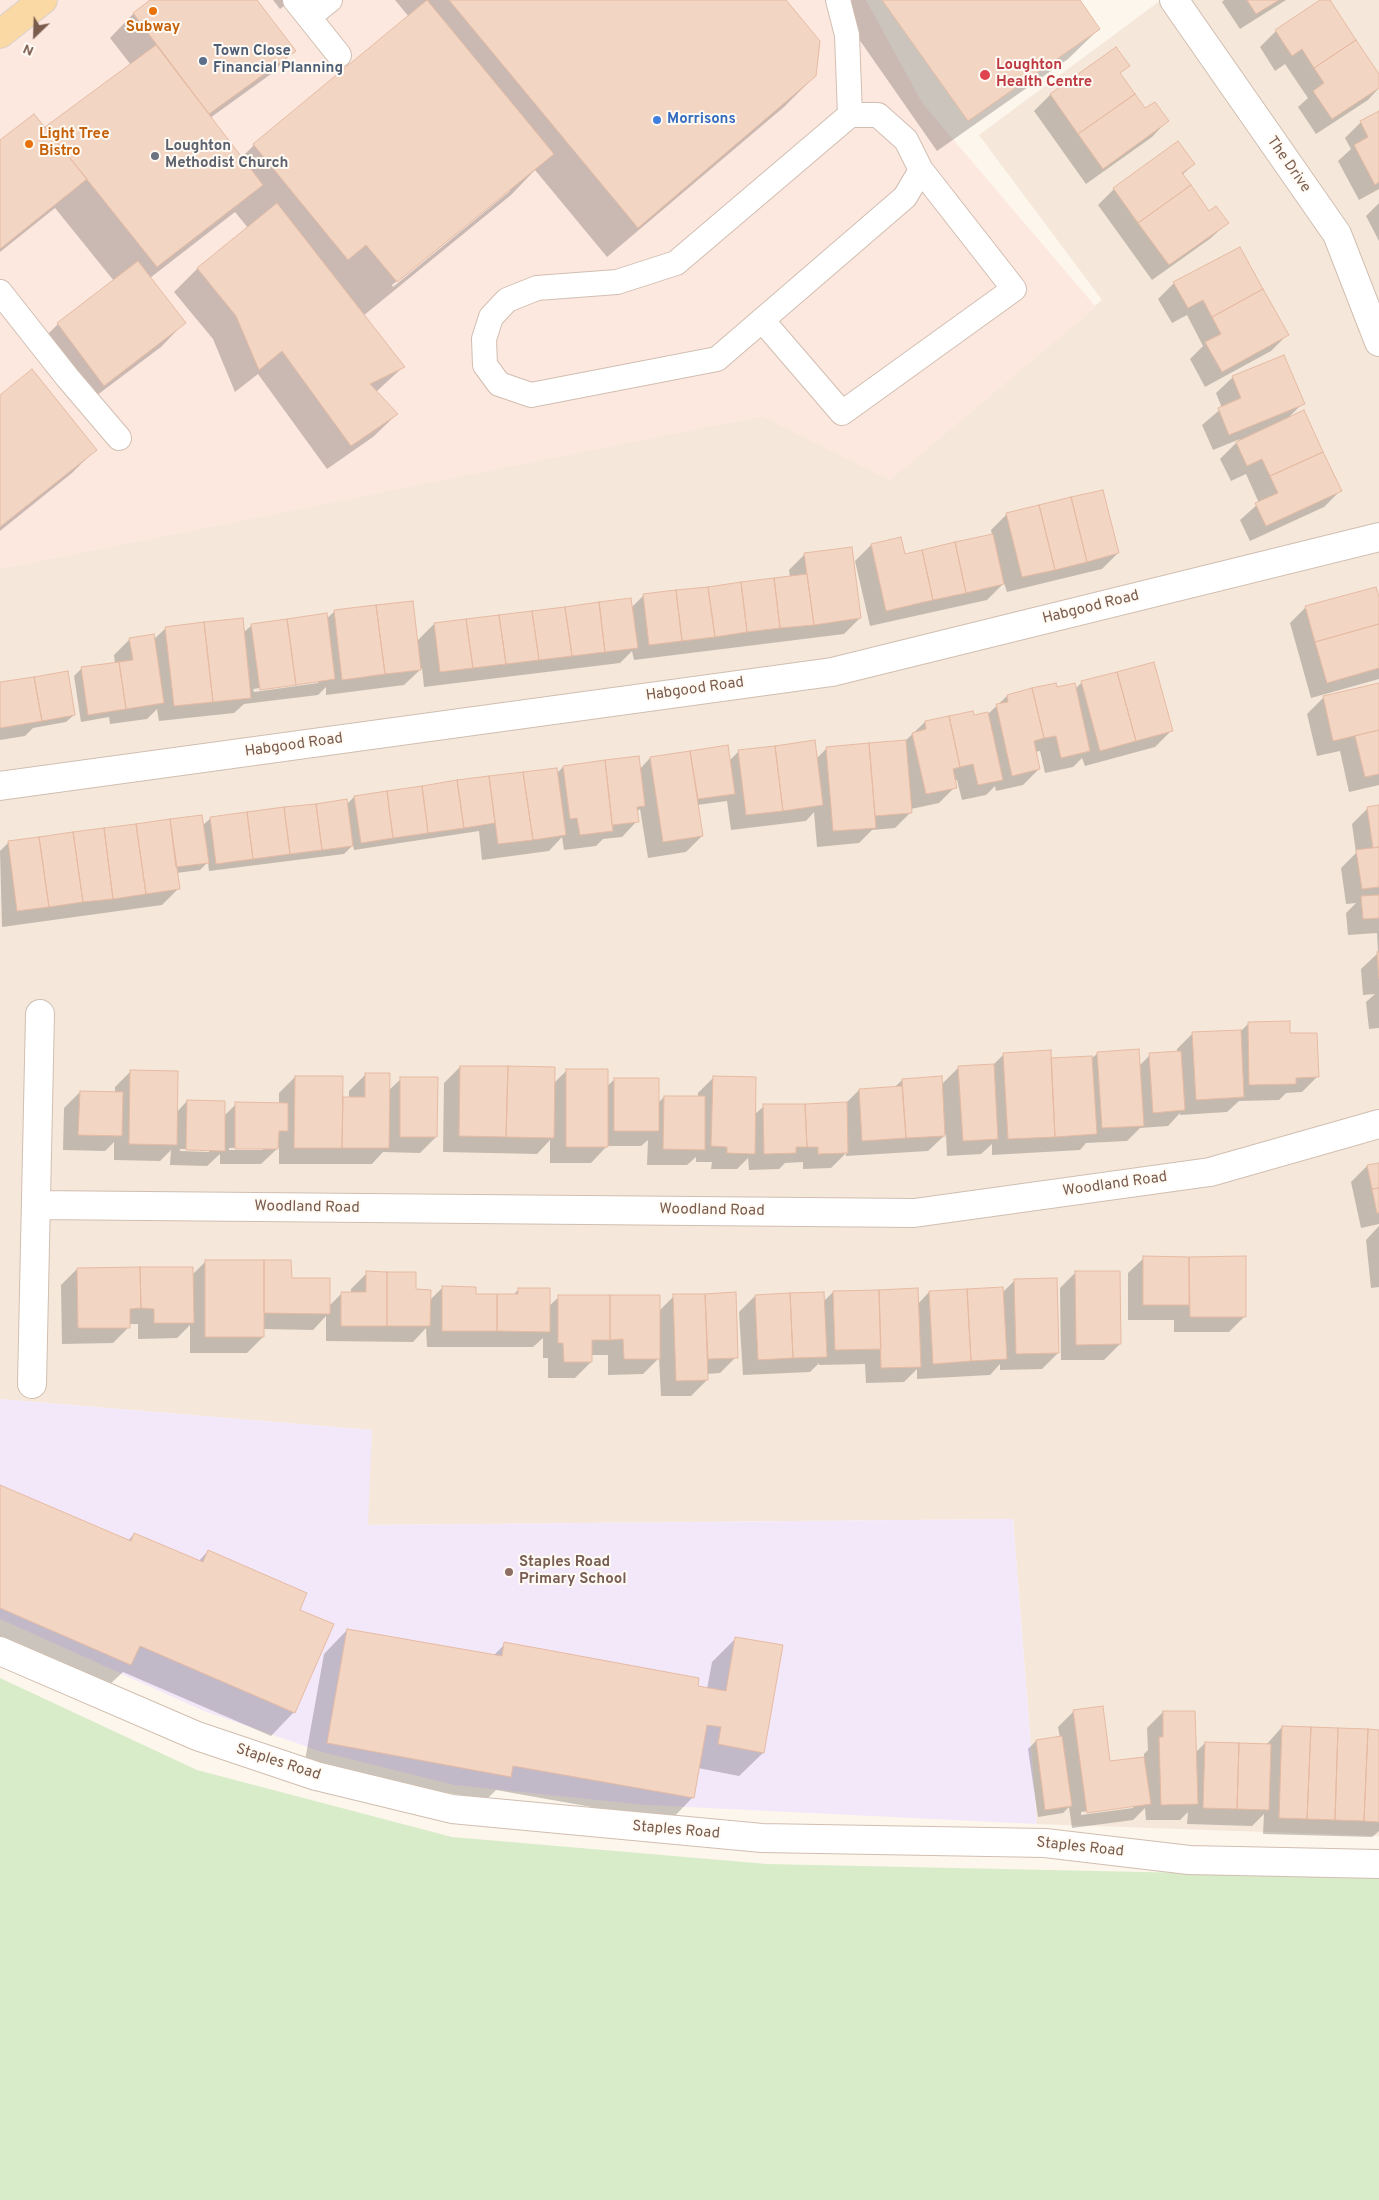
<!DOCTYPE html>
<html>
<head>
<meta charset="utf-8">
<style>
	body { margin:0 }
	#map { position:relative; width:1379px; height:2200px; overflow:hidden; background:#fdf6ec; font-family:Overpass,sans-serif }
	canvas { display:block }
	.north { position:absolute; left:10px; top:10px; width:50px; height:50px; -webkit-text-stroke:4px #fffaf3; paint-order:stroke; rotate:204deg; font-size:14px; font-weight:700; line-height:20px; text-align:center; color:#7a5c4d }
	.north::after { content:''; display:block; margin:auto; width:18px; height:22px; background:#7a5c4d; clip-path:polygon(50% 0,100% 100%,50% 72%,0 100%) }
</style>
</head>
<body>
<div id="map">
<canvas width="1379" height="2200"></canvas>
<div class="north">N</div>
</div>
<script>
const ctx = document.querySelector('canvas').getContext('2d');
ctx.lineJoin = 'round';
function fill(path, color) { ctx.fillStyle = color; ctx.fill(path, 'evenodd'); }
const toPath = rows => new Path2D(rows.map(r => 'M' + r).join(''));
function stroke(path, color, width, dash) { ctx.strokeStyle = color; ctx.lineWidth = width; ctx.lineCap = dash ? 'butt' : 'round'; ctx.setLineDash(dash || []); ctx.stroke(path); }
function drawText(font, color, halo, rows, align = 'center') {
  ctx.font = font + ' Overpass,sans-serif'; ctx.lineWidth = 4; ctx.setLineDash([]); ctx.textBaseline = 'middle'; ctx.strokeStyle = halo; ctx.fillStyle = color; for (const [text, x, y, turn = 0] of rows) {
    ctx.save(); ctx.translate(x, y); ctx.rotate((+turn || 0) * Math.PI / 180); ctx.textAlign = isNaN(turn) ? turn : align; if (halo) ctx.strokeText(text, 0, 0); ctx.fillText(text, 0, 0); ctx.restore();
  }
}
fill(toPath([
	[1161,0,1379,0,1379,1836,1037,1824,1013,1519,367,1525,371,1430,0,1399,0,563,767,415,886,472,1102,300,979,135]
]), '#f5e8da');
fill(toPath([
	[0,0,866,0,923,104,1096,307,890,480,762,416,0,569]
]), '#fde8e0');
fill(toPath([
	[0,1399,372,1430,368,1525,1013,1519,1037,1824,645,1805,454,1785,322,1752,204,1711,0,1619]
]), '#f3e8fa');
fill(toPath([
	[0,1678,197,1770,452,1837,767,1864,1379,1877,1379,2200,0,2200]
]), '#d8ecc9');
fill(toPath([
	[153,0,256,0,294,51,271,74,210,118,241,158,254,145,409,17,395,0,784,0,815,76,784,107,607,257,535,170,511,195,363,316,403,367,376,392,397,414,373,437,327,469,258,374,235,392,213,339,174,292,197,269,248,228,235,212,150,278,184,323,161,347,80,408,34,348,58,324,114,281,55,208,0,252,0,141,45,129,131,65,110,38,133,14],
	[508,189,510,191,393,287,392,285],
	[273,0,292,0,280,9],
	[852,0,1078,0,1099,29,1068,59,937,151,840,12],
	[1224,0,1286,0,1240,29,1222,2],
	[1323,0,1328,0,1379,77,1379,88,1368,100,1316,134,1298,107,1308,98,1285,64,1275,71,1260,47,1276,31],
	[1116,49,1128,66,1119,74,1145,110,1167,121,1152,137,1086,184,1034,111,1050,95],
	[1379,112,1379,189,1359,200,1338,161,1351,149,1345,138,1361,122],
	[1178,143,1194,164,1182,175,1209,213,1227,223,1211,238,1152,280,1098,205,1114,189],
	[1379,203,1379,241,1366,216],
	[1174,283,1287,335,1271,351,1205,387,1190,359,1203,346,1187,315,1172,323,1158,299],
	[1283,357,1303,403,1287,419,1340,491,1324,507,1250,541,1240,520,1259,503,1246,474,1231,481,1220,459,1240,439,1213,450,1202,425,1222,408,1216,393,1232,378],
	[0,397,95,450,72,473,0,531],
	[1007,514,1118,553,1102,569,1007,592,1004,583,987,600,870,626,855,561,871,545,904,555,992,535,991,530],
	[805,554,860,618,844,634,634,660,632,651,620,663,424,687,422,668,404,685,326,695,326,687,318,695,244,704,234,713,159,721,157,709,147,719,110,724,109,717,81,722,74,676,81,669,115,664,114,655,130,639,153,640,166,628,243,633,252,625,326,619,334,612,412,602,417,641,434,624,631,608,644,595,790,577,789,570],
	[318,680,318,683,254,692,253,689],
	[1379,601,1379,679,1311,698,1290,623,1306,607],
	[1082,682,1171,731,1155,747,1085,766,1082,758,1073,767,1045,773,1040,751,1035,752,1039,769,1023,785,996,791,995,786,986,795,962,800,957,780,954,780,955,787,939,803,911,809,911,812,895,828,872,830,859,843,817,847,814,812,806,821,731,830,727,801,697,805,702,836,686,852,648,858,640,809,636,812,637,821,622,837,603,839,596,846,564,850,562,837,549,851,482,860,479,831,354,850,353,845,344,854,209,871,208,862,200,870,176,873,178,889,162,905,2,927,0,851,9,842,202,826,211,818,346,805,354,797,490,777,557,773,563,767,639,770,650,758,727,746,729,761,739,751,816,759,826,749,904,742,925,722,987,715,1007,696,1056,689,1075,689],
	[0,683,74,715,66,722,33,728,25,736,0,740],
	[1379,685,1379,785,1349,792,1340,751,1317,756,1307,714,1323,698],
	[1379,806,1379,1028,1369,1029,1366,1002,1375,994,1363,995,1361,969,1378,953,1377,933,1348,935,1346,913,1356,903,1346,904,1341,868,1356,853,1352,824,1368,808],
	[1249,1023,1289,1035,1318,1076,1302,1092,1286,1093,1279,1100,1239,1101,1227,1112,1180,1115,1180,1113,1168,1126,1140,1128,1127,1141,1086,1143,1080,1150,992,1155,992,1144,981,1154,947,1156,946,1134,928,1151,846,1156,846,1153,831,1168,803,1169,803,1162,785,1163,779,1169,749,1170,748,1158,737,1169,711,1169,712,1162,696,1162,696,1157,687,1165,647,1165,648,1140,641,1146,607,1146,591,1163,550,1163,550,1140,537,1154,443,1152,444,1083,460,1067,554,1083,566,1071,606,1087,615,1079,657,1104,664,1097,698,1098,698,1093,714,1077,754,1115,764,1106,846,1103,859,1090,895,1087,902,1080,941,1085,959,1067,993,1065,1004,1054,1050,1059,1091,1059,1098,1053,1139,1066,1150,1055,1177,1053,1177,1049,1193,1033,1241,1031],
	[131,1071,176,1113,187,1101,224,1116,236,1104,279,1104,279,1093,295,1077,341,1098,349,1098,349,1091,365,1075,388,1091,401,1079,436,1137,420,1153,383,1152,372,1164,279,1164,279,1147,261,1164,220,1164,220,1154,207,1166,170,1165,171,1150,160,1161,114,1160,114,1142,105,1151,63,1150,64,1108,80,1092,115,1093,115,1087],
	[263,1147,263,1150,229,1150,229,1148],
	[180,1149,209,1149,209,1152,180,1151],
	[1379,1164,1379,1224,1361,1228,1351,1182,1367,1166],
	[1379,1226,1379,1287,1371,1288,1366,1240],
	[1244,1257,1245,1316,1229,1332,1174,1332,1174,1320,1128,1320,1128,1273,1144,1258],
	[206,1261,290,1279,329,1306,342,1293,351,1293,351,1289,367,1273,415,1290,430,1300,442,1288,475,1295,513,1295,519,1289,549,1306,559,1297,659,1311,674,1296,734,1294,736,1357,720,1373,707,1374,707,1380,691,1396,661,1396,659,1358,643,1374,608,1375,608,1355,591,1355,591,1362,575,1378,548,1378,548,1358,543,1358,543,1338,533,1347,427,1347,426,1328,413,1342,326,1341,326,1316,313,1330,263,1329,263,1337,247,1353,190,1353,190,1325,177,1338,138,1339,138,1324,129,1324,129,1327,113,1343,62,1344,61,1285,77,1269,192,1275],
	[1076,1272,1120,1344,1104,1360,1061,1360,1060,1288],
	[1014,1281,1058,1353,1042,1369,1000,1370,1000,1364,990,1375,917,1379,917,1369,904,1382,866,1383,865,1364,819,1365,819,1363,810,1372,743,1375,739,1312,755,1296,823,1302,833,1292,918,1304,929,1292,1002,1293],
	[0,1486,128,1541,134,1534,198,1562,208,1551,298,1610,294,1712,271,1736,123,1672,107,1687,0,1641],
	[347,1630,493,1656,505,1644,707,1689,712,1662,736,1638,763,1753,739,1776,698,1768,693,1797,670,1821,496,1790,486,1800,304,1766,324,1654],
	[1074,1711,1109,1762,1144,1758,1144,1754,1148,1750,1147,1728,1163,1712,1195,1753,1205,1743,1266,1745,1282,1727,1379,1731,1379,1831,1372,1837,1263,1834,1264,1814,1252,1826,1187,1824,1188,1812,1180,1820,1146,1820,1145,1808,1133,1820,1072,1828,1069,1807,1063,1813,1038,1817,1028,1749,1036,1741,1060,1738,1058,1727],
	[1133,1805,1133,1808,1081,1815,1081,1812]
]), '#0003');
const building = toPath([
	[150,0,257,0,296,51,209,114,133,13,150,0],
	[427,0,554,154,397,282,366,245,348,260,253,144,427,0],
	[449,0,786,0,820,41,816,76,638,228,449,0],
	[882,0,1080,0,1100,29,968,121,882,0],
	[1247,0,1279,0,1256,14,1247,0],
	[1320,0,1330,0,1356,40,1314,68,1302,49,1292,56,1275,30,1320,0],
	[1356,40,1379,74,1379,88,1332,119,1313,91,1324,83,1314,68,1356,40],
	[156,45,263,185,157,267,45,127,156,45],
	[1116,47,1130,66,1120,73,1135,94,1078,134,1050,94,1116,47],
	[1135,94,1145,108,1155,102,1169,121,1103,169,1078,134,1135,94],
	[1379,111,1379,182,1375,185,1354,145,1368,137,1360,121,1379,111],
	[34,114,87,179,0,249,0,140,34,114],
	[1178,141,1195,164,1182,173,1191,185,1138,223,1113,188,1178,141],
	[1191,185,1209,211,1216,206,1229,223,1169,265,1138,223,1191,185],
	[277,203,405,367,370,384,398,414,351,446,282,351,259,370,236,316,197,268,277,203],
	[1240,247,1263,289,1212,317,1203,300,1188,308,1173,282,1240,247],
	[138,261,186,323,104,386,57,323,138,261],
	[1263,289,1289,335,1222,372,1205,342,1221,334,1212,317,1263,289],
	[1284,355,1305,404,1229,435,1218,408,1241,398,1232,376,1284,355],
	[32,369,97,450,0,527,0,395,32,369],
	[1304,410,1323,452,1270,476,1262,459,1247,466,1236,442,1304,410],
	[1323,452,1342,491,1266,526,1255,503,1278,493,1270,476,1323,452],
	[1103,490,1119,553,1087,562,1071,497,1103,490],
	[1071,497,1087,562,1055,570,1039,505,1071,497],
	[1039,505,1055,570,1022,577,1006,513,1039,505],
	[993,534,1004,584,966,593,955,542,993,534],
	[901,537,905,554,922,550,933,600,886,611,871,544,901,537],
	[955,542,966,593,933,600,922,550,955,542],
	[852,547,861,618,814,625,804,553,852,547],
	[807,574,814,625,780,628,774,578,807,574],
	[774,578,780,628,747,632,741,582,774,578],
	[741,582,747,632,715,637,708,587,741,582],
	[708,587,715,637,682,641,676,590,708,587],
	[1376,587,1379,597,1379,624,1315,642,1305,606,1376,587],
	[676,590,682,641,649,645,643,594,676,590],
	[631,598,638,648,605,652,599,602,631,598],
	[413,601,421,670,385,674,376,605,413,601],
	[599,602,605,652,572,656,565,607,599,602],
	[376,605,385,674,342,680,334,610,376,605],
	[565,607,572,656,539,660,532,611,565,607],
	[532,611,539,660,506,664,499,615,532,611],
	[327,613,335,679,296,685,287,619,327,613],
	[499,615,506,664,473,668,466,619,499,615],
	[243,618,251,698,213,702,204,622,243,618],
	[287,619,296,685,260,690,251,624,287,619],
	[466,619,473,668,440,672,434,623,466,619],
	[204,622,213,702,174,706,165,627,204,622],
	[1379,624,1379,668,1327,683,1315,642,1379,624],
	[154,634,164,703,126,709,119,662,133,660,129,638,154,634],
	[119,662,126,709,88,715,81,667,119,662],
	[1154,662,1173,731,1136,741,1117,672,1154,662],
	[68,671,75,715,42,721,34,677,68,671],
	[1117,672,1136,741,1100,751,1081,681,1117,672],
	[34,677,42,721,0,728,0,682,34,677],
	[1056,683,1057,687,1075,683,1090,751,1061,758,1056,736,1044,738,1032,688,1056,683],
	[1379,683,1379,730,1333,741,1323,696,1379,683],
	[1032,688,1044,738,1034,741,1040,769,1012,776,996,704,1008,702,1007,695,1032,688],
	[973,711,974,715,988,712,1003,780,978,785,973,764,960,767,949,716,973,711],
	[949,716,960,767,953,769,957,788,926,794,912,733,926,729,925,721,949,716],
	[1379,730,1379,774,1365,777,1355,736,1379,730],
	[815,740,823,805,783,811,775,746,815,740],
	[906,740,912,813,875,816,869,743,906,740],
	[869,743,876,828,833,831,826,747,869,743],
	[728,745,735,794,698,799,690,751,728,745],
	[775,746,783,811,746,815,738,750,775,746],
	[690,751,703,836,663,842,650,757,690,751],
	[639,756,645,806,637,807,639,822,612,825,605,760,639,756],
	[605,760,613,831,580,835,577,818,570,819,563,766,605,760],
	[557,768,566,835,533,840,523,772,557,768],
	[523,772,533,840,498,844,489,776,523,772],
	[489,776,495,823,464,828,457,780,489,776],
	[457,780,464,828,428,833,422,786,457,780],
	[422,786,428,833,393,838,387,791,422,786],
	[387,791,393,838,361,843,354,796,387,791],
	[347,799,353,846,322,850,316,804,347,799],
	[316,804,322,850,290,854,284,807,316,804],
	[1379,805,1379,847,1373,848,1367,807,1379,805],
	[284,807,290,854,253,859,247,812,284,807],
	[247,812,253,859,216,864,210,817,247,812],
	[202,815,209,863,176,867,170,819,202,815],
	[170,819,180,889,146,894,136,824,170,819],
	[136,824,146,894,113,899,104,828,136,824],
	[104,828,113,899,83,902,73,832,104,828],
	[73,832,83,902,49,907,39,837,73,832],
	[39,837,49,907,17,911,8,841,39,837],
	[1379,847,1379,887,1362,889,1356,850,1379,847],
	[1379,895,1379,918,1363,919,1361,896,1379,895],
	[1377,952,1379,952,1379,979,1377,952],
	[1290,1021,1290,1033,1317,1033,1319,1077,1296,1078,1296,1084,1249,1085,1248,1022,1290,1021],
	[1241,1030,1244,1097,1196,1100,1192,1032,1241,1030],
	[1139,1049,1144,1126,1102,1128,1097,1052,1139,1049],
	[1051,1050,1055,1137,1008,1139,1003,1053,1051,1050],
	[1181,1051,1185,1110,1153,1113,1149,1053,1181,1051],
	[1092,1056,1097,1134,1055,1137,1051,1058,1092,1056],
	[994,1064,998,1139,963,1141,958,1066,994,1064],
	[460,1066,508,1066,506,1137,459,1136,460,1066],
	[508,1066,555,1067,554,1138,506,1137,508,1066],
	[566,1069,608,1069,608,1147,566,1147,566,1069],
	[130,1070,178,1071,177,1145,129,1144,130,1070],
	[365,1073,390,1073,389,1148,342,1148,343,1097,365,1097,365,1073],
	[295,1076,343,1076,342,1148,294,1148,295,1076],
	[713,1076,756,1077,755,1154,727,1153,727,1147,711,1146,713,1076],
	[942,1076,945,1136,906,1138,902,1079,942,1076],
	[400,1077,438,1077,437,1137,400,1137,400,1077],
	[614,1078,659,1078,659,1131,614,1131,614,1078],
	[902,1086,906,1138,862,1141,859,1089,902,1086],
	[80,1091,123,1092,122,1136,78,1135,80,1091],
	[664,1096,705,1096,705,1150,663,1149,664,1096],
	[187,1100,225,1101,225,1151,186,1150,187,1100],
	[235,1102,288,1103,288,1131,279,1131,278,1149,235,1149,235,1102],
	[847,1102,848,1153,818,1154,818,1147,807,1147,805,1104,847,1102],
	[763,1104,805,1104,807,1147,796,1147,796,1153,764,1154,763,1104],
	[1379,1163,1379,1188,1372,1189,1367,1165,1379,1163],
	[1379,1188,1379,1213,1377,1213,1372,1189,1379,1188],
	[1143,1256,1189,1257,1189,1305,1143,1305,1143,1256],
	[1246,1256,1246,1317,1190,1317,1189,1257,1246,1256],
	[205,1260,264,1260,264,1337,205,1337,205,1260],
	[264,1260,291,1260,292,1278,330,1278,330,1314,264,1313,264,1260],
	[140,1267,141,1308,130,1309,130,1328,78,1328,77,1268,140,1267],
	[140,1267,193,1267,194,1323,154,1323,154,1309,141,1308,140,1267],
	[366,1271,387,1272,387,1326,341,1326,341,1292,366,1292,366,1271],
	[1075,1271,1120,1271,1121,1344,1076,1345,1075,1271],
	[387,1272,416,1272,416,1289,431,1290,430,1326,387,1326,387,1272],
	[1057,1278,1059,1353,1016,1354,1014,1279,1057,1278],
	[442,1286,476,1287,476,1294,497,1294,497,1331,442,1331,442,1286],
	[1003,1287,1007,1359,971,1361,967,1289,1003,1287],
	[518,1288,550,1288,550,1332,497,1331,497,1294,518,1294,518,1288],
	[918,1288,921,1367,881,1368,879,1290,918,1288],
	[967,1289,971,1361,933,1364,929,1291,967,1289],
	[879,1290,881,1349,835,1350,833,1291,879,1290],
	[736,1292,738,1358,708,1359,705,1294,736,1292],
	[824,1292,827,1357,793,1358,790,1293,824,1292],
	[790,1293,793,1358,758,1360,755,1295,790,1293],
	[673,1294,705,1294,708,1380,676,1381,673,1294],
	[558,1295,610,1295,610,1340,592,1340,592,1362,564,1362,563,1343,558,1343,558,1295],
	[610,1295,660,1295,660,1359,624,1359,623,1339,610,1340,610,1295],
	[0,1485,131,1541,134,1533,203,1562,208,1550,307,1593,300,1610,334,1624,295,1713,140,1646,131,1665,0,1608,0,1485],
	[347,1629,502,1656,504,1642,699,1678,698,1686,726,1691,735,1637,783,1645,764,1753,718,1744,721,1727,707,1725,694,1798,513,1766,511,1777,327,1743,347,1629],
	[1103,1706,1110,1761,1144,1757,1151,1804,1087,1813,1073,1710,1103,1706],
	[1163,1711,1195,1711,1198,1804,1161,1805,1159,1737,1163,1737,1163,1711],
	[1282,1726,1311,1727,1307,1819,1279,1818,1282,1726],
	[1311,1727,1338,1728,1335,1820,1307,1819,1311,1727],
	[1338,1728,1368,1729,1364,1821,1335,1820,1338,1728],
	[1368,1729,1379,1730,1379,1822,1364,1821,1368,1729],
	[1062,1736,1072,1806,1045,1810,1036,1740,1062,1736],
	[1205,1742,1239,1743,1237,1809,1203,1808,1205,1742],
	[1239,1743,1271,1744,1269,1810,1237,1809,1239,1743]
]);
fill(building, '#f3d5c3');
stroke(building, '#e6bba3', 1);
const lane = toPath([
	[295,0,339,55],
	[838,0,847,35,850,115],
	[309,17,330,0],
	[850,115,878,115,906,140,921,170,905,197,717,359,531,395,499,384,485,365,484,339,491,317,507,300,537,288,617,282,676,263,850,115],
	[0,292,67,377,119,438],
	[762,320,842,413,1014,289,921,170]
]);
const street = toPath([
	[1174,0,1337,234,1379,342],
	[0,786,832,672,1379,537],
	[36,1205,914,1213,1210,1172,1379,1124],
	[32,1384,40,1014],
	[0,1651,197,1736,316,1776,452,1809,762,1838,1045,1843,1189,1860,1379,1864]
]);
const primary = toPath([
	[0,34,43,0]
]);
stroke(lane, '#d1beb0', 26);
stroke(street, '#d1beb0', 30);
stroke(primary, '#dad1cd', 30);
stroke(lane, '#fff', 24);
stroke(street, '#fff', 28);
stroke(primary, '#fbd9a5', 28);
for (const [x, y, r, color] of [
	[153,11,5,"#e8710a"],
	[203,61,5,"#5c6f8a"],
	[985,75,6,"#e0444e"],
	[657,120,5,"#3f7fe0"],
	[29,144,5,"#e8710a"],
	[155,156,5,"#6b7280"],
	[509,1572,5,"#8d6e63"]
]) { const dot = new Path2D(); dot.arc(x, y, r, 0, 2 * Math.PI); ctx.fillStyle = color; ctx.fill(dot); stroke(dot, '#fffaf3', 2); }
drawText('bold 15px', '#c56008', '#fffaf3', [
	["Subway",153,28],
	["Light Tree",39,135,"left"],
	["Bistro",39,152,"left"]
]);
drawText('bold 15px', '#4e5e75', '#fffaf3', [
	["Town Close",213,52],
	["Financial Planning",213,69]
], 'left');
drawText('bold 15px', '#be3a42', '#fffaf3', [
	["Loughton",996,66],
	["Health Centre",996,83]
], 'left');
drawText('bold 15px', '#366cbe', '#fffaf3', [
	["Morrisons",667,120]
], 'left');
drawText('bold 15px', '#5b616d', '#fffaf3', [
	["Loughton",165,147],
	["Methodist Church",165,164]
], 'left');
drawText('15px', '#7a5c4d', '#fffaf3', [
	["The Drive",1288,165,55],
	["Habgood Road",1091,608,-14],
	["Habgood Road",695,690,-8],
	["Habgood Road",294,746,-8],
	["Woodland Road",1115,1185,-8],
	["Woodland Road",307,1208,1],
	["Woodland Road",712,1211,1],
	["Staples Road",278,1763,18],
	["Staples Road",676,1831,5],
	["Staples Road",1080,1848,6]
]);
drawText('bold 15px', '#785e54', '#fffaf3', [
	["Staples Road",519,1563],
	["Primary School",519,1580]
], 'left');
</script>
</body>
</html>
